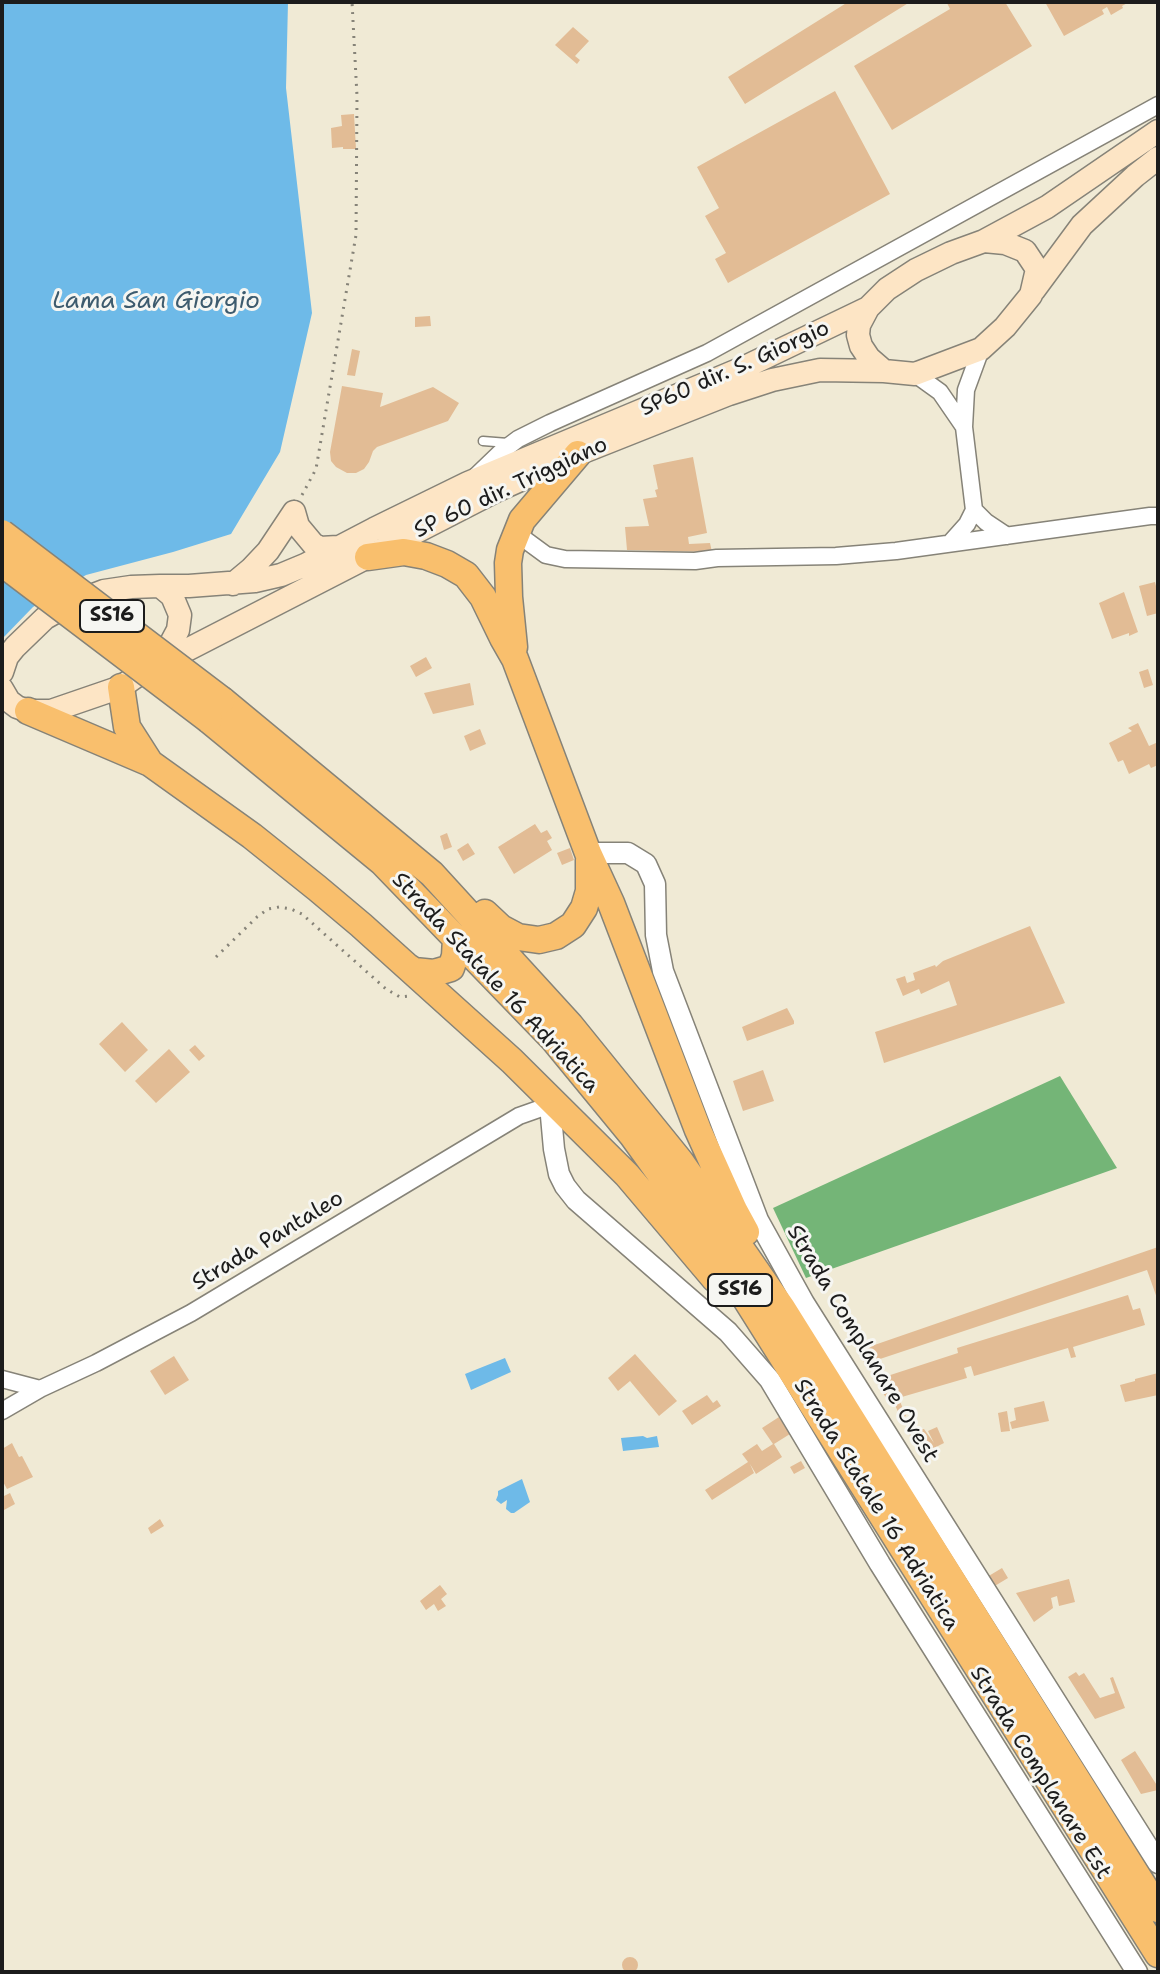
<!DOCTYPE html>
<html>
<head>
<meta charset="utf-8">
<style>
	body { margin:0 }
	#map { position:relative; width:1160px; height:1974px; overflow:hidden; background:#f0ead5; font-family:"Shantell Sans",sans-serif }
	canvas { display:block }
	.frame { position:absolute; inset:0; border:4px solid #1c1c1c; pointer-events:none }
</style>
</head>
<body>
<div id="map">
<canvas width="1160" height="1974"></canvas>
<div class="frame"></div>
</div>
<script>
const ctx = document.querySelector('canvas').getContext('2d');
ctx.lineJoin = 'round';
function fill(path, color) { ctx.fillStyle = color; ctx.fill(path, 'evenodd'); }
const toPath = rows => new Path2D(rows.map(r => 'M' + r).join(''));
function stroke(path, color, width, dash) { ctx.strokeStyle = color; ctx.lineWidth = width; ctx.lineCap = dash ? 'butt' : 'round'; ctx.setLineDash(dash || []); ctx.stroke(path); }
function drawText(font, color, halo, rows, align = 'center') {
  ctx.font = font + ' "Shantell Sans",sans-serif'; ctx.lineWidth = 6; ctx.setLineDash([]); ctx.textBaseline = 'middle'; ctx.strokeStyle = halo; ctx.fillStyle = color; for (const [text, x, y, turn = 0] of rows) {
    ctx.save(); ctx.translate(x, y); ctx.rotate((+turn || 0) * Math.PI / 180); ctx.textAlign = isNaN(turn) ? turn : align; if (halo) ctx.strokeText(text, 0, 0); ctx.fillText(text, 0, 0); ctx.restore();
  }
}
fill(toPath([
	[1060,1076,1117,1168,806,1278,773,1208]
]), '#74b577');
fill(toPath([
	[2,2,288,2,286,88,312,313,280,452,231,534,173,552,86,575,33,607,2,639],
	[505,1358,511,1372,471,1390,465,1374],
	[643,1436,647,1438,657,1436,659,1447,623,1451,621,1438],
	[522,1479,530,1502,514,1513,511,1513,506,1509,507,1500,501,1504,496,1500,498,1495,498,1491]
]), '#6ebae8');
fill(toPath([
	[848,2,910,2,745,104,728,77],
	[949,2,1005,2,1032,46,892,130,854,66,950,9,947,3],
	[1045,2,1129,2,1122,6,1123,8,1111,15,1107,7,1102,10,1104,14,1064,36],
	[573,27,589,41,575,56,580,60,577,64,555,45],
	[835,91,890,194,728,283,715,259,726,253,705,216,719,208,697,167],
	[354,114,356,149,343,149,343,147,332,148,331,128,342,126,341,115],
	[430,316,431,326,415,327,415,317],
	[352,349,360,351,355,376,347,375],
	[342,386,383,393,380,407,433,387,459,403,448,421,377,447,373,451,369,462,364,469,356,473,347,473,336,467,331,461,330,452],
	[693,457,707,533,688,537,689,544,710,543,712,552,627,550,625,527,649,526,643,499,657,497,655,490,658,489,653,465],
	[1155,582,1158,594,1158,613,1147,616,1139,586],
	[1124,592,1138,632,1129,636,1129,633,1112,639,1099,603],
	[426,657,432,668,416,677,410,666],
	[1148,669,1153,685,1144,688,1139,672],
	[470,683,474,705,433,714,424,693],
	[1138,723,1149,746,1156,743,1158,748,1158,765,1151,768,1149,764,1129,774,1123,760,1118,762,1109,743,1132,731,1128,728],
	[480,729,486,744,470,751,464,736],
	[535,824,541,833,547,830,552,838,547,841,552,850,514,874,498,847],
	[447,833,452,847,444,850,440,836],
	[468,843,475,854,463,861,457,850],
	[570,848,574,860,562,865,557,853],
	[1030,926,1065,1003,884,1063,875,1032,957,1005,949,981,921,994,919,989,903,996,896,979,905,976,907,983,915,980,913,973,935,965,936,967,943,961],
	[787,1008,794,1021,794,1024,747,1041,742,1027],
	[122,1022,148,1050,125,1072,99,1044],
	[195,1045,205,1056,199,1061,189,1050],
	[169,1049,190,1072,156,1103,135,1081],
	[763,1070,774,1101,743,1111,733,1081],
	[1158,1247,1158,1301,1147,1270,865,1364,857,1351],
	[1128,1295,1133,1310,1140,1308,1145,1325,1073,1347,1076,1357,1071,1358,1068,1348,974,1376,971,1366,964,1368,967,1378,888,1401,875,1380,958,1353,957,1348],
	[635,1354,677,1401,659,1416,630,1381,618,1391,608,1378],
	[174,1356,189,1380,165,1395,150,1371],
	[1158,1373,1158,1395,1125,1402,1120,1385,1135,1381,1135,1379],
	[707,1395,713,1403,717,1400,721,1406,692,1425,682,1411],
	[899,1399,906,1416,901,1418,893,1401],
	[1044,1401,1049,1421,1012,1429,1010,1422,1016,1420,1014,1408],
	[1007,1411,1010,1431,1001,1432,998,1413],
	[779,1417,790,1434,774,1444,782,1457,756,1474,750,1464,754,1473,712,1500,705,1490,748,1462,742,1454,757,1444,762,1451,773,1444,762,1428],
	[937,1427,944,1443,936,1447,937,1448,920,1453,909,1434,916,1429,924,1429,934,1443,928,1431],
	[12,1443,19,1457,22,1456,33,1477,7,1489,2,1480,2,1449],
	[801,1461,805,1468,794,1474,790,1467],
	[10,1493,15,1504,4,1510,2,1505,2,1497],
	[160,1519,164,1526,151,1534,148,1528],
	[1002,1568,1008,1578,993,1587,987,1577],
	[1069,1579,1075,1602,1059,1606,1057,1596,1051,1598,1053,1608,1034,1622,1016,1593],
	[440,1585,447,1594,441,1599,446,1606,438,1611,434,1604,426,1610,420,1601],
	[1076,1672,1079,1676,1084,1673,1100,1698,1115,1693,1110,1678,1113,1677,1125,1708,1095,1719,1068,1677],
	[1135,1751,1158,1787,1158,1790,1141,1794,1121,1760],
	'622 1965a8 8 0 1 1 16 0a8 8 0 1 1-16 0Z'
]), '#e2bc95');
const service = toPath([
	[483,441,508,443]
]);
const minor = toPath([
	[915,374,940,392,964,427,974,510,986,522,1007,536],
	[964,427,966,390,981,349],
	[476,476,502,451,518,439,550,423,707,353,1158,105],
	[516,533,546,555,565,559,695,561,717,558,836,556,896,551,1150,516,1158,516],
	[950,543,967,524,974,510],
	[2,1379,40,1389],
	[2,1411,40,1389,96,1363,191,1313,519,1116,553,1104]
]);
const tertiary = toPath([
	[588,853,628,853,646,864,655,884,656,935,663,971,758,1220,804,1303,1158,1863],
	[553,1104,551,1116,554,1149,559,1174,565,1186,576,1200,728,1332,770,1380,880,1564,1137,1972]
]);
const secondary = toPath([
	[984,241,1005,243,1025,251,1037,269,1031,295,1005,327,981,349,915,374,884,371,869,358,861,346,858,335,859,325,868,308,887,289,916,270,951,253,984,241],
	[984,241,1047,207,1158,131],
	[1034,290,1082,225,1135,176,1158,158],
	[294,512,298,526,313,544,320,548,338,547],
	[233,584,251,569,268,551,294,512],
	[160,586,189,586,255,581,281,575,305,565,374,529,468,483,743,368,868,308],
	[156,663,181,653,498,490,578,454,729,394,772,380,820,370,884,371],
	[2,672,7,657,15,647,45,618,70,604,104,591,131,587,160,586,172,596,180,615,178,630,170,645,155,663,121,687,51,711,28,711,17,707,9,701,2,689]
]);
const trunk = toPath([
	[368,557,404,552,426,556,447,564,466,575,483,597,503,638,515,659,588,853,611,903,698,1130,734,1210,746,1232],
	[514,647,509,597,508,563,510,550,522,520,578,454],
	[121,687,127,727,150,763],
	[222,700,432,874,570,1025,680,1161,782,1308,1158,1909],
	[28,711,150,763,252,836,317,888,361,925,512,1061,627,1175,715,1279],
	[209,720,382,862,554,1040,632,1135,717,1253,1158,1954],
	[485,913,501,928,518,937,539,940,556,936,573,925,584,908,589,891,589,860],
	[408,967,414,971,434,973,451,968,455,956,456,938]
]);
stroke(service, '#868378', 11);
stroke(minor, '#868378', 19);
stroke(tertiary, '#868378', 23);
stroke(secondary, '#868378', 25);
stroke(trunk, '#868378', 29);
stroke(toPath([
	[302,495,316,469,356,235,357,96,352,2],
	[216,957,257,917,268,909,279,907,291,909,302,914,386,989,400,997,409,996]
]), '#868378', 3, [2, 6]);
stroke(service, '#fff', 8);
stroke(minor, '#fff', 16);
stroke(tertiary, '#fff', 20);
stroke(secondary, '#fde5c5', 22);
stroke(trunk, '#f9bf6d', 26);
const trunkBridge = toPath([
	[2,533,222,700],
	[2,563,209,720]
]);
stroke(trunkBridge, '#868378', 29, []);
stroke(trunkBridge, '#f9bf6d', 26);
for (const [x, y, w] of [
	[112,616,64],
	[740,1290,64]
]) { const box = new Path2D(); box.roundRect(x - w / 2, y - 16, w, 32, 6); ctx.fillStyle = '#f6f6f2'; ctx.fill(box); stroke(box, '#1c1c1c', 2); }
drawText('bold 20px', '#1c1c1c', null, [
	["SS16",112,616],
	["SS16",740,1290]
]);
drawText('22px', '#1c1c1c', '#f6f6f2', [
	["SP60 dir. S. Giorgio",735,369,-24],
	["SP 60 dir. Triggiano",511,488,-25],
	["Strada Statale 16 Adriatica",495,983,47],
	["Strada Pantaleo",268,1241,-31],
	["Strada Complanare Ovest",862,1344,59],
	["Strada Statale 16 Adriatica",876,1505,58],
	["Strada Complanare Est",1040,1773,58]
]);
drawText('italic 24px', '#3d5b6e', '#f6f6f2', [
	["Lama San Giorgio",156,302]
]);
</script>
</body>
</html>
